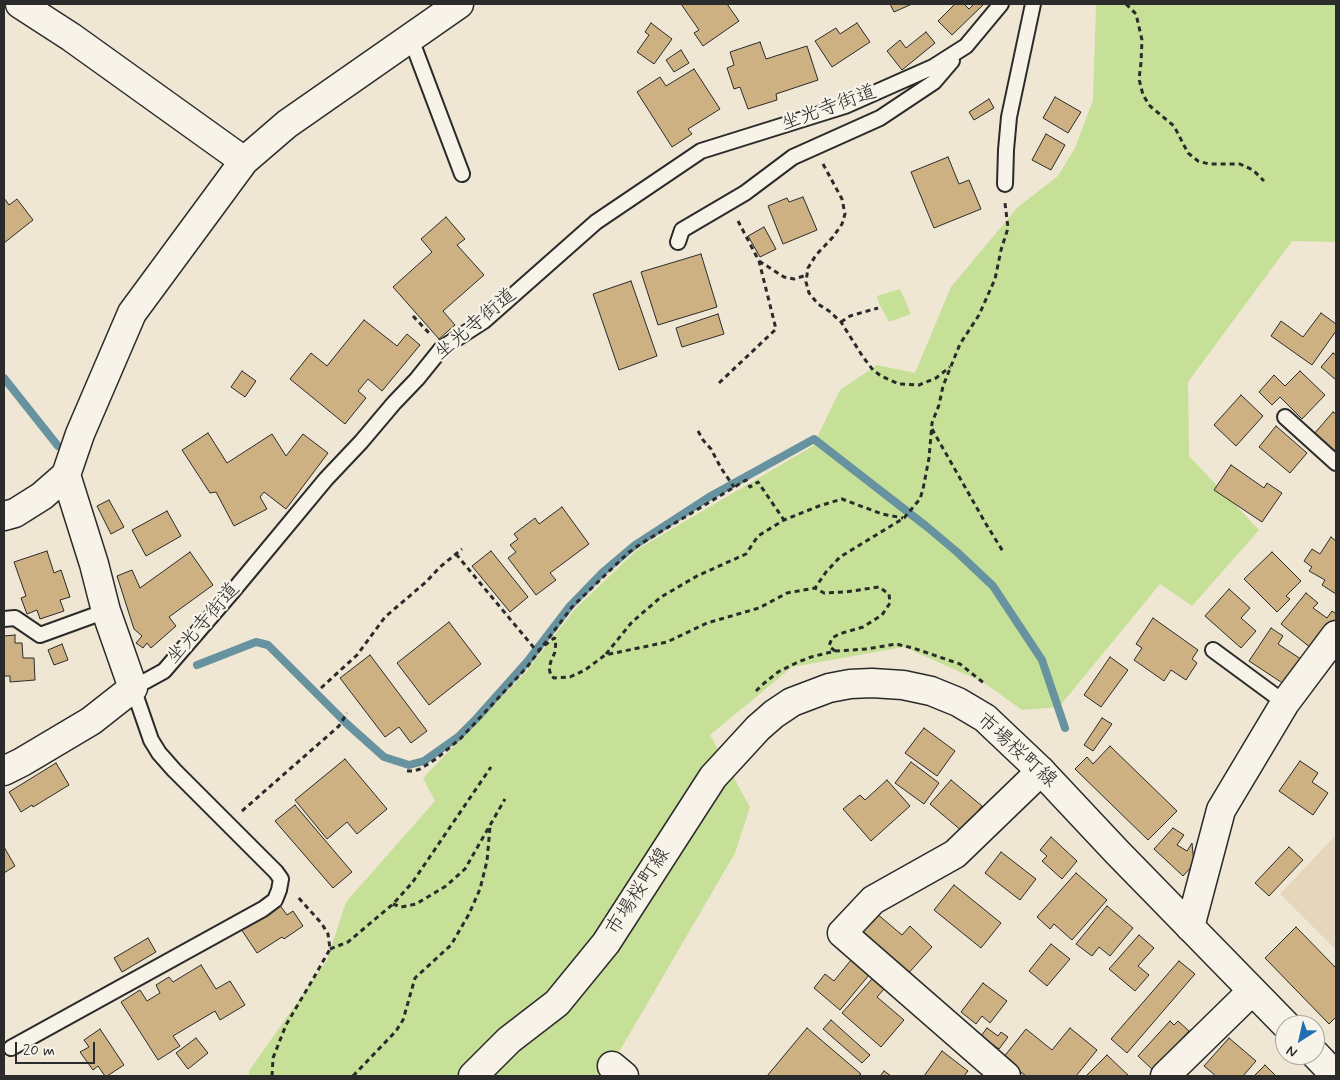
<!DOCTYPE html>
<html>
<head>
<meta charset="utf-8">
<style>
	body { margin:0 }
	#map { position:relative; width:1340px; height:1080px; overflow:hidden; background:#efe6d4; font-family:Mynerve,sans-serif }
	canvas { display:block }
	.frame { position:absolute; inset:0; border:5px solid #2b2b2b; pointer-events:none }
	.north { position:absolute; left:1275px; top:1015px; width:50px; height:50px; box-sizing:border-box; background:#f7f3e8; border:1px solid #a5a39c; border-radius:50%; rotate:215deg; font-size:14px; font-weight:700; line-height:20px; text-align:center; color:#2b2b2b }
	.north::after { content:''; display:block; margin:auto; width:18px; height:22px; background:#1f6fb2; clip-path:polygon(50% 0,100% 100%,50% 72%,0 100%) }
	.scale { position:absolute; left:15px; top:1042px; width:80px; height:22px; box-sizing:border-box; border:2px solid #2b2b2b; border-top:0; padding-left:6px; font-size:15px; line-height:18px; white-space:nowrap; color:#2b2b2b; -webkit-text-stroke:4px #f7f3e8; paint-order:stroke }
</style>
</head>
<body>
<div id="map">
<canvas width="1340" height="1080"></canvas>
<div class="frame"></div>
<div class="north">N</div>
<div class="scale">20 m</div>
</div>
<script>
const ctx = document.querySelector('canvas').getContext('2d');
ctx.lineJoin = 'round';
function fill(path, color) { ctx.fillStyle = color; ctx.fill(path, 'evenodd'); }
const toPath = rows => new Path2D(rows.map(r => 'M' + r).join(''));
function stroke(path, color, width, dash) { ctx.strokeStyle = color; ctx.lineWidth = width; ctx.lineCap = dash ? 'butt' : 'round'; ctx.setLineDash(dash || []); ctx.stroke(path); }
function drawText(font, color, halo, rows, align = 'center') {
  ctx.font = font + ' Mynerve,"Klee One",sans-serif'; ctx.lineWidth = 4.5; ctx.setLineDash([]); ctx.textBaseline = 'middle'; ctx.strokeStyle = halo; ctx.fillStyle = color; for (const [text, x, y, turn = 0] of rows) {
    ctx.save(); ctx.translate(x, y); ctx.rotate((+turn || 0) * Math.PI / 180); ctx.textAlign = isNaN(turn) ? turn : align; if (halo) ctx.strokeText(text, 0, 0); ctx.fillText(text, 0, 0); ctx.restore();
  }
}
fill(toPath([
	[1336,835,1336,950,1280,894]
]), '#e5d6bc');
fill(toPath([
	[1097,4,1336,4,1336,242,1292,241,1188,382,1189,456,1259,530,1192,606,1160,584,1059,707,1022,710,983,682,904,647,792,667,710,735,750,807,735,853,605,1076,249,1076,249,1071,327,960,346,902,435,801,423,778,525,673,575,609,638,549,813,446,840,390,877,365,915,373,951,287,1018,207,1058,176,1075,148,1093,100,1096,6],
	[900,289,911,314,889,322,879,303,877,296]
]), '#c6e097');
stroke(toPath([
	[4,378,58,446],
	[197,665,256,642,268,645,346,723,384,757,409,765,424,761,458,737,476,719,527,662,570,606,603,572,635,545,709,497,814,439,926,526,957,552,993,586,1042,660,1065,728]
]), '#66939f', 8);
const building = toPath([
	[681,4,727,4,739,21,703,46,694,33,699,30,681,4],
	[890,4,912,4,894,12,890,4],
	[955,4,964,4,969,9,974,4,984,4,952,35,938,21,955,4],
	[651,23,672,39,654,64,637,52,649,35,645,32,651,23],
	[857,23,870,42,832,67,815,41,836,28,840,34,857,23],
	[926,32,935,43,902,70,887,51,900,40,906,48,926,32],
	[760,42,766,59,807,46,818,80,776,94,777,100,748,109,740,87,734,89,727,68,734,65,730,52,760,42],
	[681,50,689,63,674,72,666,60,681,50],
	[694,69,720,109,688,129,692,134,672,147,637,92,660,77,666,86,694,69],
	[1055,97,1081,112,1068,133,1043,118,1055,97],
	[989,99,994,108,974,120,969,112,989,99],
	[1046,134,1065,145,1051,170,1032,160,1046,134],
	[948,157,959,184,969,180,981,209,934,228,911,172,948,157],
	[803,197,817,230,783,244,768,206,787,198,789,202,803,197],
	[4,198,9,205,17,199,33,220,4,243,4,198],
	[446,217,465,239,457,245,484,275,443,311,455,325,439,339,393,287,432,252,421,239,446,217],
	[764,227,776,249,760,257,748,236,764,227],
	[701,254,717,307,658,325,641,272,701,254],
	[631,281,657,356,619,370,593,294,631,281],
	[1321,313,1336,324,1336,331,1312,365,1271,336,1281,321,1303,337,1321,313],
	[718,314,724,334,682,347,676,328,718,314],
	[364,320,397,346,407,334,420,345,382,391,368,379,358,391,366,398,345,424,290,379,311,353,327,366,364,320],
	[1333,353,1336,355,1336,380,1321,367,1333,353],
	[242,371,256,381,245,397,231,387,242,371],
	[1300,371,1325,395,1302,419,1280,397,1272,405,1259,392,1274,375,1285,386,1300,371],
	[1241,395,1263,416,1236,446,1214,425,1241,395],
	[1333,412,1336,414,1336,454,1314,434,1333,412],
	[1276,426,1307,453,1290,473,1259,447,1276,426],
	[208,433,227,463,272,434,286,456,303,434,328,453,286,509,264,492,260,497,267,509,234,526,216,492,210,493,182,450,208,433],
	[1231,465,1264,488,1267,483,1282,493,1262,522,1214,490,1231,465],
	[109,500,124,527,111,534,97,506,109,500],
	[562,507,589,544,550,573,556,580,536,595,508,558,516,552,510,545,518,539,514,534,535,518,539,524,562,507],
	[167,511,181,536,146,556,132,530,167,511],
	[1331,537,1336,541,1336,594,1322,585,1325,580,1309,571,1312,567,1304,561,1312,549,1320,554,1331,537],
	[47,551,54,573,61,570,70,597,60,600,64,611,40,619,37,610,27,614,21,598,26,596,14,562,47,551],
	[491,551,528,597,510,612,472,566,491,551],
	[190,552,213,585,169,617,176,626,151,648,147,643,143,648,136,643,142,636,134,629,117,576,132,570,140,588,190,552],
	[1272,552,1301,581,1286,596,1290,599,1277,612,1244,579,1272,552],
	[1229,589,1250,608,1241,618,1256,631,1241,648,1205,616,1229,589],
	[1306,593,1318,603,1313,608,1327,618,1332,611,1336,614,1336,627,1311,648,1281,624,1306,593],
	[1153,618,1198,650,1192,659,1197,663,1186,680,1171,670,1164,681,1134,660,1142,648,1136,644,1153,618],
	[449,622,481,664,429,705,397,663,449,622],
	[1271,628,1283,636,1278,644,1307,663,1290,688,1249,661,1271,628],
	[15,635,15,643,22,643,23,658,34,658,35,680,10,682,10,676,4,676,4,636,15,635],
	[62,644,68,660,54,665,48,650,62,644],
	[370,655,427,731,411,743,399,727,385,737,340,678,370,655],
	[1110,657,1128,670,1101,707,1084,695,1110,657],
	[1102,718,1112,724,1093,751,1084,745,1102,718],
	[924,728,955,751,937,776,905,753,924,728],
	[1110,746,1177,811,1148,840,1075,769,1087,757,1093,764,1110,746],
	[345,759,387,809,357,834,347,822,327,839,295,800,345,759],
	[1300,761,1318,773,1312,782,1328,793,1313,815,1279,791,1300,761],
	[911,762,939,783,924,804,895,783,911,762],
	[56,763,69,785,33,807,32,805,21,812,9,792,56,763],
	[887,780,910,806,871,841,843,809,860,795,865,800,887,780],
	[951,780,982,806,962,831,930,804,951,780],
	[295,805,352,872,333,888,275,821,295,805],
	[1173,828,1184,835,1177,845,1187,851,1192,843,1194,864,1183,876,1154,849,1173,828],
	[1051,837,1077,861,1062,879,1042,861,1047,856,1040,850,1051,837],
	[4,847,15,866,4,873,4,847],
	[1289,847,1303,860,1269,896,1255,883,1289,847],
	[1001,852,1036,879,1020,900,985,873,1001,852],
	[1076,873,1107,900,1072,940,1054,924,1050,929,1037,917,1076,873],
	[954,885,1001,923,981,948,934,910,954,885],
	[279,904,287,915,293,911,303,926,284,939,282,937,257,953,241,929,279,904],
	[1107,906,1133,928,1110,956,1099,947,1092,956,1076,944,1107,906],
	[876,913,902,935,910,926,932,947,905,977,857,934,876,913],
	[1296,927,1336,968,1336,1017,1329,1024,1265,958,1296,927],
	[1139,935,1154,948,1138,966,1149,975,1135,991,1109,969,1139,935],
	[148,938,156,952,122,972,114,958,148,938],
	[1051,944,1070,959,1047,986,1029,971,1051,944],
	[851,960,869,975,840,1010,814,988,825,974,834,981,851,960],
	[1179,961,1195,974,1127,1053,1111,1039,1179,961],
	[201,965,216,989,230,981,245,1005,220,1020,215,1011,173,1036,180,1046,158,1060,121,1002,140,990,147,1001,160,993,156,985,169,977,173,982,201,965],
	[872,979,884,989,877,997,904,1020,881,1047,842,1013,872,979],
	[983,983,1007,1001,990,1023,982,1016,976,1024,961,1012,983,983],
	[831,1020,870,1055,862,1063,823,1029,831,1020],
	[1170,1021,1174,1025,1178,1021,1189,1031,1153,1070,1138,1056,1170,1021],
	[807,1028,861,1074,858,1076,767,1076,807,1028],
	[987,1028,998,1036,1001,1032,1008,1037,999,1049,981,1036,987,1028],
	[1070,1028,1097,1050,1076,1076,1026,1076,1003,1058,1026,1029,1052,1050,1070,1028],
	[100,1029,124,1065,107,1076,105,1076,98,1066,93,1070,80,1052,89,1047,84,1040,100,1029],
	[196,1038,208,1053,188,1069,176,1053,196,1038],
	[1229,1038,1256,1061,1243,1076,1216,1076,1204,1066,1229,1038],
	[942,1051,968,1071,964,1076,924,1076,942,1051],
	[1107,1055,1129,1076,1086,1076,1107,1055],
	[1265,1065,1276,1076,1254,1076,1265,1065],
	[884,1071,891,1076,880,1076,884,1071]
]);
fill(building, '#cdb183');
stroke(building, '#2b2b2b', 1);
const lane = toPath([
	[411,39,462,174],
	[1005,184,1006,150,1009,117,1033,4],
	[678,242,682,230,745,193,793,157,880,118,934,82,952,61],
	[1285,417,1336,463],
	[4,619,15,618,40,635,106,611],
	[1213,650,1285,703],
	[11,1048,263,909,275,900,279,890,281,879,276,872,174,770,159,753,151,740,133,688,164,671,233,591,326,479,361,442,394,403,417,379,442,348,484,321,596,222,701,151,845,106,933,67,966,46,1001,4]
]);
const street = toPath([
	[20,4,71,37,244,161],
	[4,516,15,513,42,496,66,475],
	[4,771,22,762,91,721,133,688,106,611,94,564,66,475,80,434,132,313,244,161,287,124,459,4],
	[1190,927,1221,810,1285,703,1336,635],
	[612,1066,624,1076],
	[1006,1076,842,933,873,900,955,854,1041,771],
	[1165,1076,1252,991]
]);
const secondary = toPath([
	[1315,1054,1336,1076],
	[473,1076,509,1040,557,1003,606,943,713,777,758,728,774,714,792,702,829,688,850,684,872,683,903,685,931,691,958,702,985,718,1041,771,1117,852,1286,1025]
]);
stroke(lane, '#2b2b2b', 18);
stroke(street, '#2b2b2b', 31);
stroke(secondary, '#2b2b2b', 31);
stroke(toPath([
	[1126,4,1136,14,1142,40,1141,63,1139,79,1143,95,1150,106,1174,126,1188,153,1198,161,1209,164,1240,164,1253,170,1264,181],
	[823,164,842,199,845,214,842,224,833,237,816,255,808,268,806,282,809,293,818,304,829,311,841,322,863,357,873,370,881,376,899,384,919,385,936,378,950,367],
	[759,261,784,277,794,279,807,275],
	[413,316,429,333],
	[841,322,850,316,878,308],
	[719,383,776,329,759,261,738,221],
	[932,429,986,524,1004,553],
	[698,431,703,440,711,449,721,468,734,487],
	[456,554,535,649,539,650,554,638,556,639,555,652,551,661,549,668,551,676,554,678,570,677,585,670,605,655,667,642,707,623,759,608,787,593,815,588],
	[835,651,829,646,832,638,839,634,863,627,882,615,890,603,889,594,879,587,845,592,824,593,815,588,826,572,840,557,904,518,920,499,923,489,929,458,932,423,939,405,943,386,960,344,979,315,995,279,1001,250,1008,228,1005,203],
	[606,654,632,622,661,597,697,576,746,554,758,536,784,520,819,506,842,499,882,514,903,518],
	[321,688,357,655,385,617,426,582,440,567,462,549],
	[756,691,762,685,778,672,796,663,811,657,835,651,867,649,896,644,913,648,960,664,985,684],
	[407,771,414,771,420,769,436,759,461,738,527,667,572,607,628,553,642,543,746,480,750,487,758,482,784,520],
	[242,811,339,726,347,713],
	[393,904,401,907,416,904,446,886,465,869,505,799],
	[330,949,348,942,393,904,412,883,491,767],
	[272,1076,273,1058,286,1025,313,979,330,949,328,934,322,924,298,897],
	[353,1076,396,1031,403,1020,415,978,451,945,469,914,480,889,487,861,490,827]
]), '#2b2b2b', 3, [5, 4]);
stroke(lane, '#f7f3e8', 14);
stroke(street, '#f7f3e8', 28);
stroke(secondary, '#f7f3e8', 28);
drawText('20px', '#2b2b2b', '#f7f3e8', [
	["坐光寺街道",829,109,-20],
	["坐光寺街道",476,325,-40],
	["坐光寺街道",204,624,-49],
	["市場桜町線",1016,751,42],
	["市場桜町線",639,892,-57]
]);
</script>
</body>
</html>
